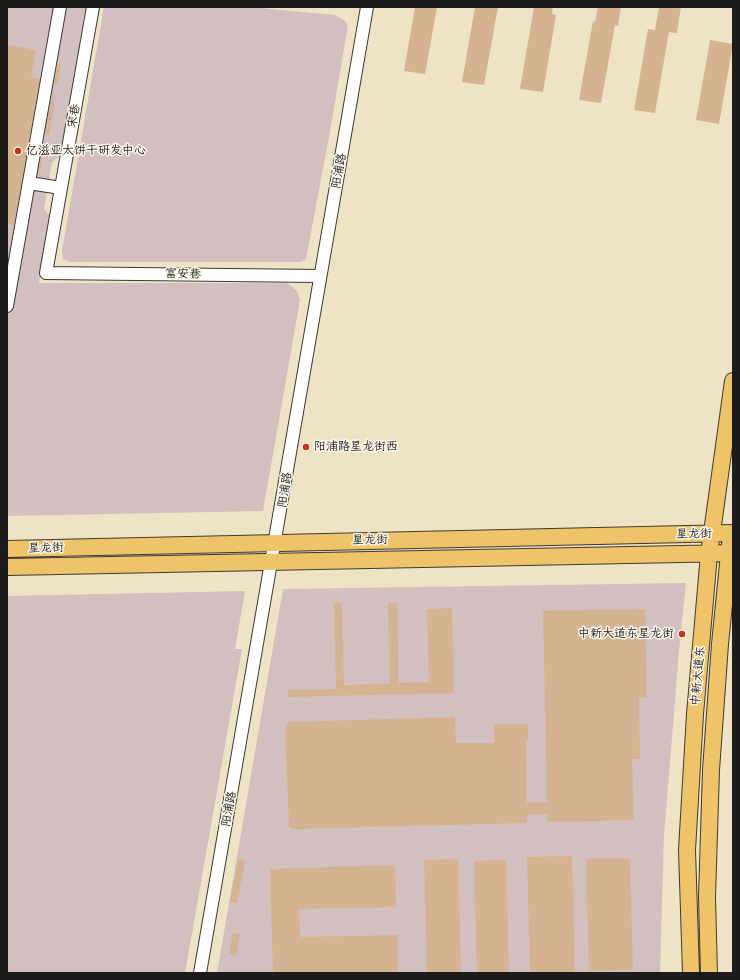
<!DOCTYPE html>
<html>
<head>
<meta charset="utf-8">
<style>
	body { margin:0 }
	#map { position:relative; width:740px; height:980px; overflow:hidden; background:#eee3c5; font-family:Delius,sans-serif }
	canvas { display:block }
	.frame { position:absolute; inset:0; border:8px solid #1c1c1c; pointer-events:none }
</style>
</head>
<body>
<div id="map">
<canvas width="740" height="980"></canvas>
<div class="frame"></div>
</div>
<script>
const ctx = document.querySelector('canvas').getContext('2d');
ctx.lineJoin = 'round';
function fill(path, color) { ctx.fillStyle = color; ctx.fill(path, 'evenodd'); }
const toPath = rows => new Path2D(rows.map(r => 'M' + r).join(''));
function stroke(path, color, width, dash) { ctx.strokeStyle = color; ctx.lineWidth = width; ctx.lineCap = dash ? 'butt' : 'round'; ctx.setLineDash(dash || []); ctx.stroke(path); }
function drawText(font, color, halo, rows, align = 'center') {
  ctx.font = font + ' Delius,"LXGW WenKai TC",sans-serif'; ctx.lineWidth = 3; ctx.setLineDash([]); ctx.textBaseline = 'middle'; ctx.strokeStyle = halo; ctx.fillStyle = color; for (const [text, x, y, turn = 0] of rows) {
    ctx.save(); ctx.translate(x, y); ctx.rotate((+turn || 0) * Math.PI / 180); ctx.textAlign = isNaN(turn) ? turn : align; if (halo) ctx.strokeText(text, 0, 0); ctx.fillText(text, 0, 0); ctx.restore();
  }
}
fill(toPath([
	[7,7,86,7,61,155,52,162,44,209,50,216,39,283,287,283,297,291,300,300,263,511,7,516],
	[104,7,249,7,335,15,345,21,348,26,329,137,306,259,301,262,70,262,63,259,62,251],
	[686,583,680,639,664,835,660,973,217,973,283,589],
	[245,591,235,649,242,649,185,973,7,973,7,596]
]), '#d2bfc0');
fill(toPath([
	[415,7,437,7,425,74,404,71],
	[475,7,498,7,484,85,462,82],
	[534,7,553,7,552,14,556,15,543,92,520,89],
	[598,7,621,7,618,26,615,25,601,103,579,100,593,21,595,22],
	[659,7,681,7,677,33,669,32,655,113,634,110,648,29,655,30],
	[710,40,733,44,719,124,696,120],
	[8,45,36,50,31,77,40,79,14,225,7,224],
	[58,64,61,64,58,84,54,84],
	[51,99,55,99,49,135,45,134],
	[41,156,43,156,39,177,38,176],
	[334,603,342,603,344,685,390,684,388,603,397,603,399,683,429,682,427,609,452,608,454,693,288,697,288,690,336,689],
	[645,609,647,698,639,698,640,759,632,759,634,820,547,822,547,814,527,815,527,823,294,829,289,827,285,729,289,722,455,717,456,743,494,743,494,724,528,724,528,740,526,740,527,803,547,802,543,611],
	[572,856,575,973,530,973,527,857],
	[630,858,633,970,589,971,586,859],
	[238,859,245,861,237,903,230,902],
	[458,859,461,973,427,973,424,860],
	[506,860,509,973,477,973,474,861],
	[395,865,396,907,299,909,300,937,397,935,398,973,273,973,270,869],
	[233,933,240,934,236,956,229,954]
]), '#d4b490');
const minor = toPath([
	[93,7,46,273,320,276],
	[29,183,61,188],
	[7,306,60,7],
	[200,973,367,7]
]);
const major = toPath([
	[7,549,733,533],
	[7,567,733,553],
	[691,973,687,850,695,714,709,554,733,381],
	[709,973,707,897,711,770,720,644,730,544]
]);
stroke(minor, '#3c3a35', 14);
stroke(major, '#3c3a35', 18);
stroke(minor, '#fff', 12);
stroke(major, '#efc469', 16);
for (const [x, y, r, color] of [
	[18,151,4,"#c8321e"],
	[306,447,4,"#c8321e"],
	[682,634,4,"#c8321e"]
]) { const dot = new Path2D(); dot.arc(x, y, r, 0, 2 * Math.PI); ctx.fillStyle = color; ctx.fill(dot); stroke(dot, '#fbf7ec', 1.5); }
drawText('12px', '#1c1c1c', '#fbf7ec', [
	["宋巷",74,116,-80],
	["阳浦路",339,171,-80],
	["富安巷",183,274,1],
	["阳浦路",285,490,-81],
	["星龙街",694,534,-1],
	["星龙街",370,540,-1],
	["星龙街",46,548,-2],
	["中新大道东",698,676,-85],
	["阳浦路",229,809,-80]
]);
drawText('12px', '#1c1c1c', '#fbf7ec', [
	["亿滋亚太饼干研发中心",26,151],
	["阳浦路星龙街西",314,447],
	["中新大道东星龙街",674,634,"right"]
], 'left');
</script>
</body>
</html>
